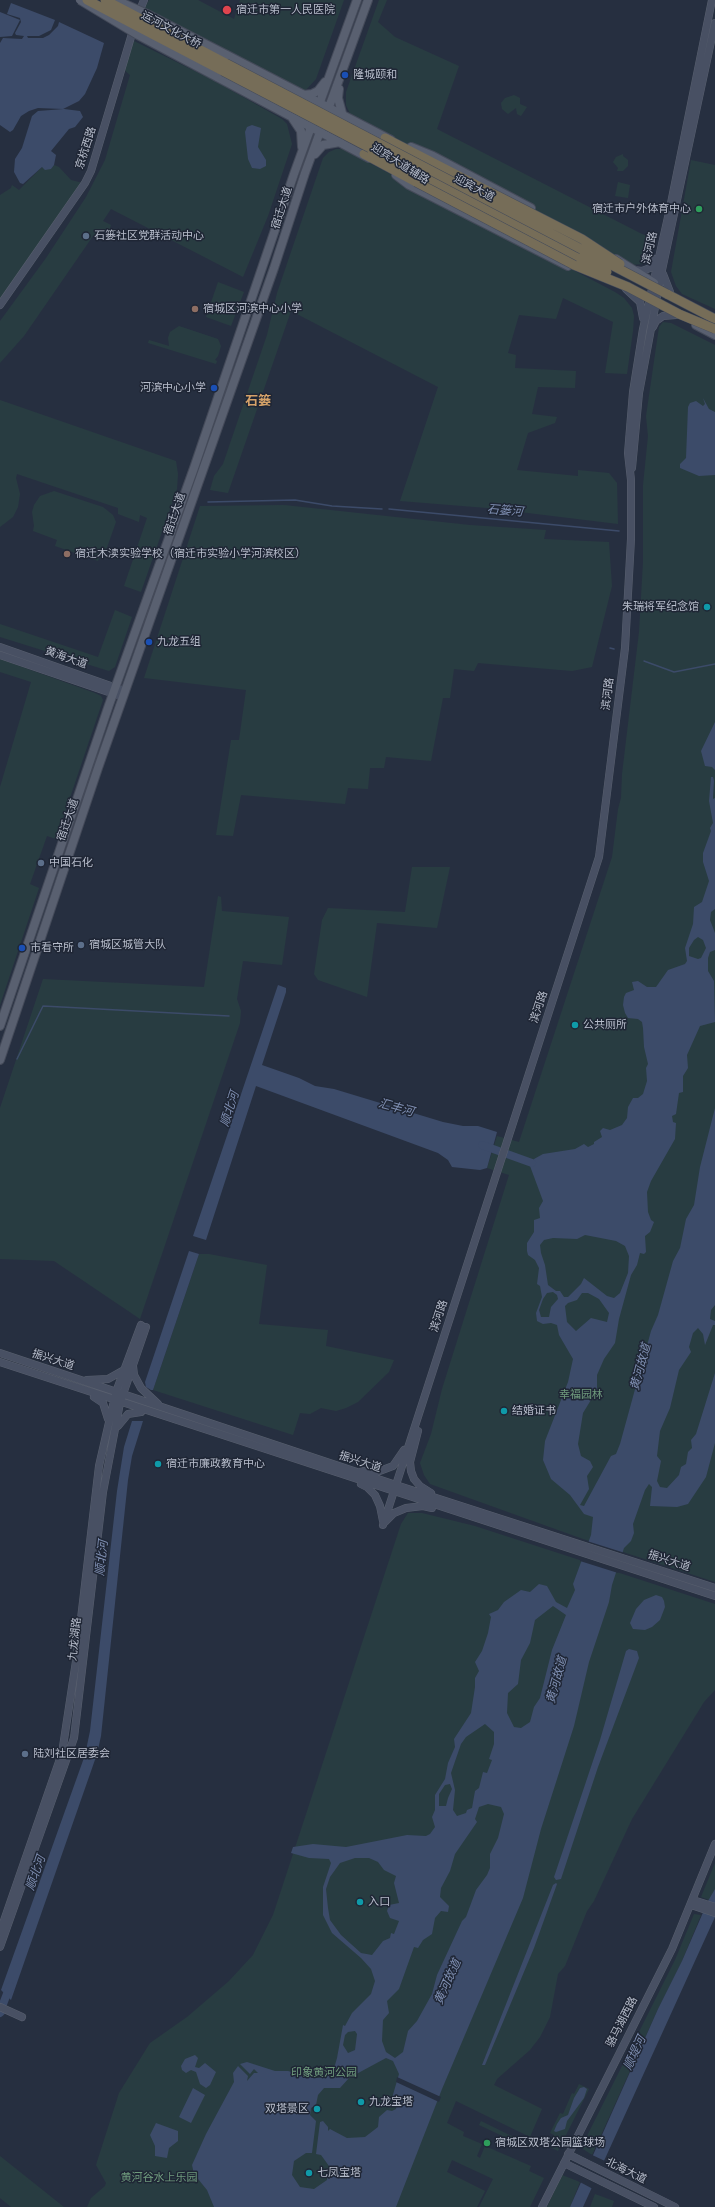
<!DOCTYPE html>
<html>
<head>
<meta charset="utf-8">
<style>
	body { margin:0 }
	canvas { display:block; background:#262f40 }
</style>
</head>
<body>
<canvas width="715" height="2207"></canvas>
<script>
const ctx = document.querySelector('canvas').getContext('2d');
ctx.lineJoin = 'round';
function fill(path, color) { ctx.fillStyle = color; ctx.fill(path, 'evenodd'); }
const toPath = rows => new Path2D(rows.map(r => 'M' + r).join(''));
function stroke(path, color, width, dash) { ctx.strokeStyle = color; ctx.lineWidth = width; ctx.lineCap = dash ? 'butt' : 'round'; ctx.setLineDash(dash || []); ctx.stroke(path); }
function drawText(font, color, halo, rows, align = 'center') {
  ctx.font = font + ' Manrope,"Noto Sans SC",sans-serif'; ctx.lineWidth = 3; ctx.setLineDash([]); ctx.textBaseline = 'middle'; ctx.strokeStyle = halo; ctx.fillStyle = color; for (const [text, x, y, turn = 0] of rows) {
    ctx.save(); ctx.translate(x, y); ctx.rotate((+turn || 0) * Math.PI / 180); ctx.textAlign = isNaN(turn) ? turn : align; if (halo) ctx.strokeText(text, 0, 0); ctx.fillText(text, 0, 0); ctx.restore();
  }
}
fill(toPath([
	[149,0,198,0,234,19,240,0,344,0,316,79,304,92,143,11],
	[379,0,387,0,378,22,395,37,459,66,437,129,640,233,647,236,652,232,643,264,631,265,351,116,346,105,346,92],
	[134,41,215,81,282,119,287,124,292,144,268,216,243,277,111,209,103,221,111,225,106,240,93,236,24,336,0,363,0,321,46,258,86,197,105,160,130,75,123,69],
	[514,95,520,98,520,104,527,107,521,116,517,114,516,108,508,114,502,109,501,103,505,98],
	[336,149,343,149,615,292,624,298,632,308,634,316,633,331,627,374,605,373,613,322,563,298,556,319,519,315,508,353,516,355,515,368,576,371,575,388,538,387,532,414,557,417,555,423,528,433,517,470,578,476,578,470,609,473,617,483,618,524,487,508,400,501,438,387,291,311,228,493,210,490,214,476,223,464,267,335,277,293,323,158,329,152],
	[623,154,623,156,628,160,628,166,623,171,617,171,618,168,613,162,616,157],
	[691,160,715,165,715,309,682,294,676,286,671,272],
	[54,165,59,167,71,180,83,183,0,302,0,195,11,188,12,185,19,190,42,167,51,169],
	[618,182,630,185,628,198,615,196],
	[218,282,244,292,231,326,206,317],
	[663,322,671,323,715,345,715,1582,583,1539,430,1484,424,1475,420,1463,431,1434,442,1389,509,1175,487,1168,497,1136,519,1142,612,857,618,809,621,798,622,774,639,632,643,562,643,485,648,436,646,416,659,327],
	[179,326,218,339,221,346,218,356,215,360,217,361,216,364,148,343,149,340,169,346,168,338,170,332],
	[0,400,176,461,178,474,177,489,141,592,124,586,147,518,140,515,139,522,118,514,118,508,17,474,16,478,20,494,18,507,13,517,0,527],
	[54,491,103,507,113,515,116,522,104,556,100,555,98,561,55,546,57,540,33,531,34,526,32,512,34,505,40,496],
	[284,505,470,525,546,530,544,539,609,542,612,586,592,667,572,671,478,663,474,671,454,669,450,698,443,698,431,761,386,757,384,768,370,768,368,789,348,788,345,804,241,795,233,836,216,835,231,740,239,740,246,690,144,678,200,506],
	[115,610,132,617,115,667,109,671,0,637,0,624,98,657],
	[0,659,95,693,101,696,103,700,56,839,47,836,30,884,39,888,0,1005,0,787,31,682,0,672],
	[412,867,450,867,437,928,377,923,367,997,318,980,314,974,322,920,328,908,405,912],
	[218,896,221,897,222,911,289,917,282,965,243,961,237,999,241,1011,240,1023,140,1319,54,1261,0,1259,0,1108,43,979,204,987],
	[199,1254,209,1254,267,1265,259,1324,328,1330,326,1346,394,1360,389,1372,358,1402,346,1408,336,1411,321,1408,310,1414,300,1413,293,1435,153,1390],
	[408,1513,422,1513,475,1526,715,1604,715,1690,704,1702,632,1819,594,1901,587,1911,565,1966,558,1974,550,2017,540,2037,530,2050,497,2079,494,2085,542,2109,530,2137,456,2101,447,2123,464,2132,463,2136,482,2144,477,2156,480,2158,485,2146,531,2166,529,2171,544,2178,530,2207,479,2207,493,2179,452,2160,447,2172,485,2191,477,2207,87,2207,91,2198,105,2186,106,2183,96,2165,119,2093,150,2043,187,2017,229,1981,253,1955,273,1915,401,1524],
	[715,1863,715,1902,701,1897],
	[694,1914,701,1915,682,1961,658,2009,592,2155,583,2149,583,2144,675,1960],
	[579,2084,589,2089,558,2151,548,2146,554,2135,550,2133,560,2113,563,2114,572,2093,574,2094],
	[481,2121,530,2145,528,2148,479,2125],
	[0,2156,64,2207,11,2207,0,2198],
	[562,2175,580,2182,570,2207,547,2207],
	[595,2194,614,2201,612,2207,590,2207]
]), '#283c41');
fill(toPath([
	[11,3,55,20,51,30,39,36,27,36,28,38,43,38,49,35,58,26,59,22,104,43,97,68,85,94,79,101,63,109,38,108,29,111,21,116,13,130,10,132,0,125,0,43,3,38,22,39,24,36,16,35,15,33,21,22,20,18,7,14],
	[0,12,20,20,12,36,0,37],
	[64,109,80,111,83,117,75,127,69,129,51,151,56,155,54,165,51,169,45,170,42,167,23,184,20,183,14,172,15,159,22,148,32,116,38,111],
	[252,125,261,128,258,147,266,160,266,166,260,169,252,168,248,159,245,132,247,127],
	[703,398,709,409,715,412,715,475,699,476,680,468,680,464,686,458,688,407,690,403,696,401,703,406,705,404],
	[715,722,715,770,712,767,705,766,701,751],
	[711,777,713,777,714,781,713,797,713,799,715,798,715,909,711,912,710,920,715,933,715,950,710,952,708,958,708,971,714,981,715,1022,700,1026,687,1055,688,1068,683,1076,683,1092,679,1093,676,1114,672,1116,673,1122,676,1123,675,1139,651,1181,647,1192,648,1212,651,1220,654,1222,650,1232,645,1236,646,1252,644,1254,640,1253,637,1265,631,1275,619,1319,615,1343,604,1359,597,1375,597,1390,583,1413,578,1444,581,1456,590,1461,593,1467,587,1476,589,1489,580,1505,584,1506,611,1456,616,1454,620,1444,651,1331,658,1315,673,1261,680,1248,686,1219,694,1205,700,1167,715,1108,715,1305,711,1310,710,1319,715,1321,715,1325,713,1325,705,1345,703,1334,698,1328,693,1333,689,1347,691,1352,679,1370,670,1408,660,1431,657,1456,661,1461,657,1481,660,1487,667,1488,679,1475,681,1467,686,1464,688,1452,692,1448,691,1440,696,1434,715,1373,715,1443,706,1477,688,1504,677,1507,650,1506,652,1487,649,1484,645,1490,633,1524,634,1533,631,1541,624,1548,612,1585,609,1602,589,1662,574,1726,541,1829,523,1898,442,2089,396,2207,214,2207,207,2190,194,2174,192,2165,206,2134,234,2082,233,2073,238,2066,248,2076,247,2081,254,2073,258,2073,254,2069,250,2074,240,2064,247,2062,275,2071,288,2071,314,2078,319,2078,327,2074,335,2065,337,2058,343,2025,345,2026,352,2013,371,1994,375,1981,371,1969,361,1958,332,1933,323,1915,323,1887,331,1863,329,1859,309,1858,291,1853,293,1847,313,1844,346,1847,407,1835,426,1836,430,1834,435,1827,432,1817,435,1810,435,1795,445,1779,448,1763,455,1747,454,1739,471,1713,475,1687,475,1678,479,1671,475,1662,482,1651,488,1633,491,1617,489,1614,498,1610,504,1602,521,1590,530,1592,539,1584,547,1586,556,1602,567,1608,575,1590,573,1584,591,1535,593,1517,584,1514,570,1495,551,1479,543,1460,545,1441,568,1382,573,1359,559,1335,557,1325,551,1323,543,1324,537,1321,536,1313,542,1297,540,1286,537,1284,539,1268,535,1260,528,1255,527,1251,527,1243,534,1232,534,1220,540,1218,539,1208,543,1201,530,1166,534,1159,543,1154,575,1149,584,1144,588,1147,594,1144,594,1142,602,1137,600,1131,603,1128,610,1130,622,1125,627,1118,628,1107,633,1098,638,1098,643,1094,647,1081,646,1068,648,1064,644,1047,643,1028,642,1022,638,1019,628,1018,625,1013,623,1005,624,997,626,993,634,990,632,982,638,981,647,987,656,987,668,970,685,964,687,961,685,948,693,924,694,907,702,902,709,881,703,862,703,853,711,831,710,828,713,823,709,801],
	[698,937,703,940,706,948,701,958,698,959,689,956,689,948,694,940],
	[585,1235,616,1241,625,1246,629,1256,628,1273,620,1293,614,1298,607,1296,584,1278,581,1284,568,1297,564,1297,560,1291,556,1291,548,1285,545,1265,541,1253,540,1245,544,1240,553,1238,577,1239],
	[553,1292,557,1295,558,1299,551,1307,549,1317,541,1317,539,1310,543,1299,547,1293],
	[582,1293,588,1293,599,1299,609,1313,607,1322,591,1318,576,1331,567,1322,565,1306,568,1303,577,1300],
	[553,1606,566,1615,552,1650,540,1698,534,1707,530,1722,521,1728,514,1727,507,1713,508,1693,518,1684,521,1660,530,1643,535,1620],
	[485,1724,494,1732,494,1744,489,1759,492,1760,487,1773,483,1772,479,1788,475,1791,472,1808,467,1810,466,1813,457,1816,453,1810,455,1790,451,1773,461,1744,466,1737],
	[450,1784,452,1789,448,1798,446,1806,439,1806,439,1794,445,1785],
	[488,1804,501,1807,504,1814,498,1838,490,1854,490,1868,487,1875,476,1890,466,1917,462,1921,437,1975,432,1994,417,2021,408,2031,403,2052,395,2058,386,2052,382,2041,383,2020,389,2013,387,2001,399,1989,414,1947,418,1948,423,1940,432,1934,435,1918,441,1911,448,1912,449,1906,440,1897,441,1888,450,1871,455,1854,477,1822,475,1819,479,1807],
	[355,1858,369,1858,378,1862,384,1870,396,1876,394,1883,399,1903,389,1905,387,1911,390,1918,399,1921,394,1934,391,1933,390,1938,383,1941,372,1955,361,1953,341,1935,330,1920,328,1908,326,1889,330,1877,340,1863],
	[355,2031,357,2034,355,2050,348,2053,343,2045,345,2035,348,2032],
	[386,2058,393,2061,399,2074,392,2098,397,2103,396,2109,392,2111,387,2110,379,2117,378,2127,365,2137,347,2138,330,2129,328,2131,328,2127,323,2121,320,2122,316,2154,321,2155,329,2166,327,2180,314,2189,300,2187,292,2175,294,2161,306,2153,312,2153,316,2121,310,2115,311,2108,316,2105,318,2095,324,2088,340,2088,349,2078],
	[278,985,286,988,286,992,262,1065,299,1078,315,1086,334,1089,443,1122,463,1126,478,1126,497,1132,487,1168,480,1170,452,1167,448,1160,438,1153,256,1086,206,1240,193,1236],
	[189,1251,199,1254,153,1390,151,1390,146,1387,145,1382],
	[132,1421,143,1421,132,1456,128,1480,101,1736,97,1754,11,2000,1,1990,85,1755,90,1731,117,1491,124,1447],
	[656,1595,662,1597,664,1601,665,1607,660,1620,652,1627,645,1630,633,1629,630,1623,636,1609,644,1600],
	[629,1649,637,1651,639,1658,598,1767,561,1879,556,1880,554,1877,600,1740,626,1651],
	[556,1883,557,1884,534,1948,485,2065,482,2065,553,1885],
	[715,1889,715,1917,583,2207,570,2207,658,2009,682,1961,708,1901],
	[195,2055,198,2058,195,2067,199,2068,205,2063,216,2072,210,2085,206,2088,200,2084,196,2072,191,2070,186,2073,182,2070,181,2066,185,2059],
	[584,2087,587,2089,584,2098,567,2121,565,2129,556,2132,554,2131,557,2124,561,2118,568,2115,574,2098,580,2088],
	[193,2088,205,2095,191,2123,179,2117],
	[156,2123,178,2131,178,2141,169,2148,167,2158,155,2156,155,2146,150,2135]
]), '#3c4b69');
fill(toPath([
	[587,1541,625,1553,618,1573,580,1561],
	[397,2077,441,2097,439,2102,396,2082],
	[590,2154,605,2161,593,2189,578,2181]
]), '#262f40');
stroke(toPath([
	[208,502,295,500,332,506,382,509],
	[389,509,619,531],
	[610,648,614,649],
	[644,661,674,672,715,664],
	[17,1059,43,1006,229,1016]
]), '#3c4b69', 1.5);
stroke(toPath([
	[482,1145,532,1163],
	[3,2004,10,1986],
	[0,2013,1,2012]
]), '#3c4b69', 8);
const secondary = toPath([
	[138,15,144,0],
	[634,270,642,271,650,268,655,259],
	[663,274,670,292],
	[626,289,640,302,643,318],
	[0,305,85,183,91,171,134,27],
	[653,327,656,321,663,316,676,315],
	[632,468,639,393,662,270,715,23],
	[0,647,125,691],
	[0,655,123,697],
	[0,1353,396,1485,715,1588],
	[0,1362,715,1596],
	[133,1366,134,1375,141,1388,158,1404],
	[87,1380,108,1379,124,1370],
	[94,1397,103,1403,108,1419],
	[118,1426,128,1414,141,1412],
	[418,1431,410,1462,411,1471,414,1479,420,1486,431,1493],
	[362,1471,377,1472,393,1466,404,1450],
	[361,1484,367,1487,375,1495,380,1506,383,1521],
	[385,1522,394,1513,406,1508,423,1506,432,1508],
	[383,1525,599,857,625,648,631,539,631,480,628,453,633,392,643,329,670,208,712,0],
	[693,1900,715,1907],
	[691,1905,715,1913],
	[0,1932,62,1753,76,1661,99,1466,116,1392,141,1325],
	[0,1947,74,1738,103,1492,120,1403,146,1327],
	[0,2007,22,2017],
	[568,2154,675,2207],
	[564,2163,654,2207],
	[542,2207,672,1949,715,1844]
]);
const primary = toPath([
	[227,55,391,140],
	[217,77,369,158],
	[339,89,338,98,342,113],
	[303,95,312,94,318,91,325,82],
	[293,119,301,131,302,147],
	[411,147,433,156,531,208],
	[315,154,323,145,340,142],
	[396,175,409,185,568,266],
	[616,259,654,283],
	[696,325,715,335],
	[0,1026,109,705,194,468,294,174,357,0],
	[0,1060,98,768,274,268,305,173,368,0]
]);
const highway = toPath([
	[385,138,490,192],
	[370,148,580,258],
	[364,154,416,182],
	[667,294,715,319]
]);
stroke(secondary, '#585f6e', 8);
stroke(primary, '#444a59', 10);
stroke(highway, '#454c5b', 10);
stroke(secondary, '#485063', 7);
stroke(primary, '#596070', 8);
stroke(highway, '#766d58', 9);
const primaryBridge = toPath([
	[80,0,138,35,217,77],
	[116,0,147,14,227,55]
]);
const highwayBridge = toPath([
	[87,0,370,148],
	[105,0,667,294],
	[416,182,574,265,628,287,679,314,715,329],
	[490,192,582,239,620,264],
	[580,258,607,272]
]);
stroke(primaryBridge, '#444a59', 10, []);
stroke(highwayBridge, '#454c5b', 10, []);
stroke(primaryBridge, '#596070', 8);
stroke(highwayBridge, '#766d58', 9);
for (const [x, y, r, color] of [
	[227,10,5,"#e0444e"],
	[345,75,4,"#1a4fb4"],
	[699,209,4,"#2e9e5b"],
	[86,236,4,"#5c6f8a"],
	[195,309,4,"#8d6e63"],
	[214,388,4,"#1a4fb4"],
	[67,554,4,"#8d6e63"],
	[707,607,4,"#0f9aa8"],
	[149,642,4,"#1a4fb4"],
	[41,863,4,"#5c6f8a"],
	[81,945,4,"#5c6f8a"],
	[22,948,4,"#1a4fb4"],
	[575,1025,4,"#0f9aa8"],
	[504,1411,4,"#0f9aa8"],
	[158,1464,4,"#0f9aa8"],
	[25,1754,4,"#5c6f8a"],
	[360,1902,4,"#0f9aa8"],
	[361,2102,4,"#0f9aa8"],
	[317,2109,4,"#0f9aa8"],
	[487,2143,4,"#2e9e5b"],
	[309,2173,4,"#0f9aa8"]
]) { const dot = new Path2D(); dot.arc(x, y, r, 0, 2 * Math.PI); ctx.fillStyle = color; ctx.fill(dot); stroke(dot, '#1f2635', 1.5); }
drawText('11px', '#b7bdcb', '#1f2635', [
	["宿迁市第一人民医院",236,10],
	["隆城颐和",353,75],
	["宿迁市户外体育中心",691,209,"right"],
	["石篓社区党群活动中心",94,236],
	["宿城区河滨中心小学",203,309],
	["河滨中心小学",206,388,"right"],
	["宿迁木渎实验学校（宿迁市实验小学河滨校区）",75,554],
	["朱瑞将军纪念馆",699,607,"right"],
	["九龙五组",157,642],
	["中国石化",49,863],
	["宿城区城管大队",89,945],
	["市看守所",30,948],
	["公共厕所",583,1025],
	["结婚证书",512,1411],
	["宿迁市廉政教育中心",166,1464],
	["陆刘社区居委会",33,1754],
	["入口",368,1902],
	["九龙宝塔",369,2102],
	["双塔景区",309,2109,"right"],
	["宿城区双塔公园篮球场",495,2143],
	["七凤宝塔",317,2173]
], 'left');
drawText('11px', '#b7bdcb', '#1f2635', [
	["运河文化大桥",171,30,28],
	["京杭西路",86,148,-72],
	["迎宾大道辅路",400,164,32],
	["迎宾大道",474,188,28],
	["宿迁大道",282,208,-72],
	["滨河路",650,248,-77],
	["宿迁大道",175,514,-71],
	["黄海大道",66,658,19],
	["滨河路",608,694,-83],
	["宿迁大道",68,820,-71],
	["滨河路",539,1007,-72],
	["滨河路",439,1316,-72],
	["振兴大道",53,1360,18],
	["振兴大道",360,1462,18],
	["振兴大道",669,1561,18],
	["九龙湖路",75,1639,-84],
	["骆马湖西路",622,2022,-63],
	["北海大道",626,2171,26]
]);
drawText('11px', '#6f9b7d', '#1f2635', [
	["幸福园林",581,1395],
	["印象黄河公园",324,2073],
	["黄河谷水上乐园",159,2178]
]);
drawText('italic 12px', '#7f8fb2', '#1f2635', [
	["石篓河",505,511,5],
	["汇丰河",396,1108,15],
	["顺北河",230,1109,-72],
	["黄河故道",641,1367,-75],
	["顺北河",102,1558,-84],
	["黄河故道",557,1680,-75],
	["顺北河",36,1873,-71],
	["黄河故道",448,1982,-66],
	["顺堤河",635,2053,-65]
]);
drawText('bold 13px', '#d4a269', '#1f2635', [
	["石篓",258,401]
]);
</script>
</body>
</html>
